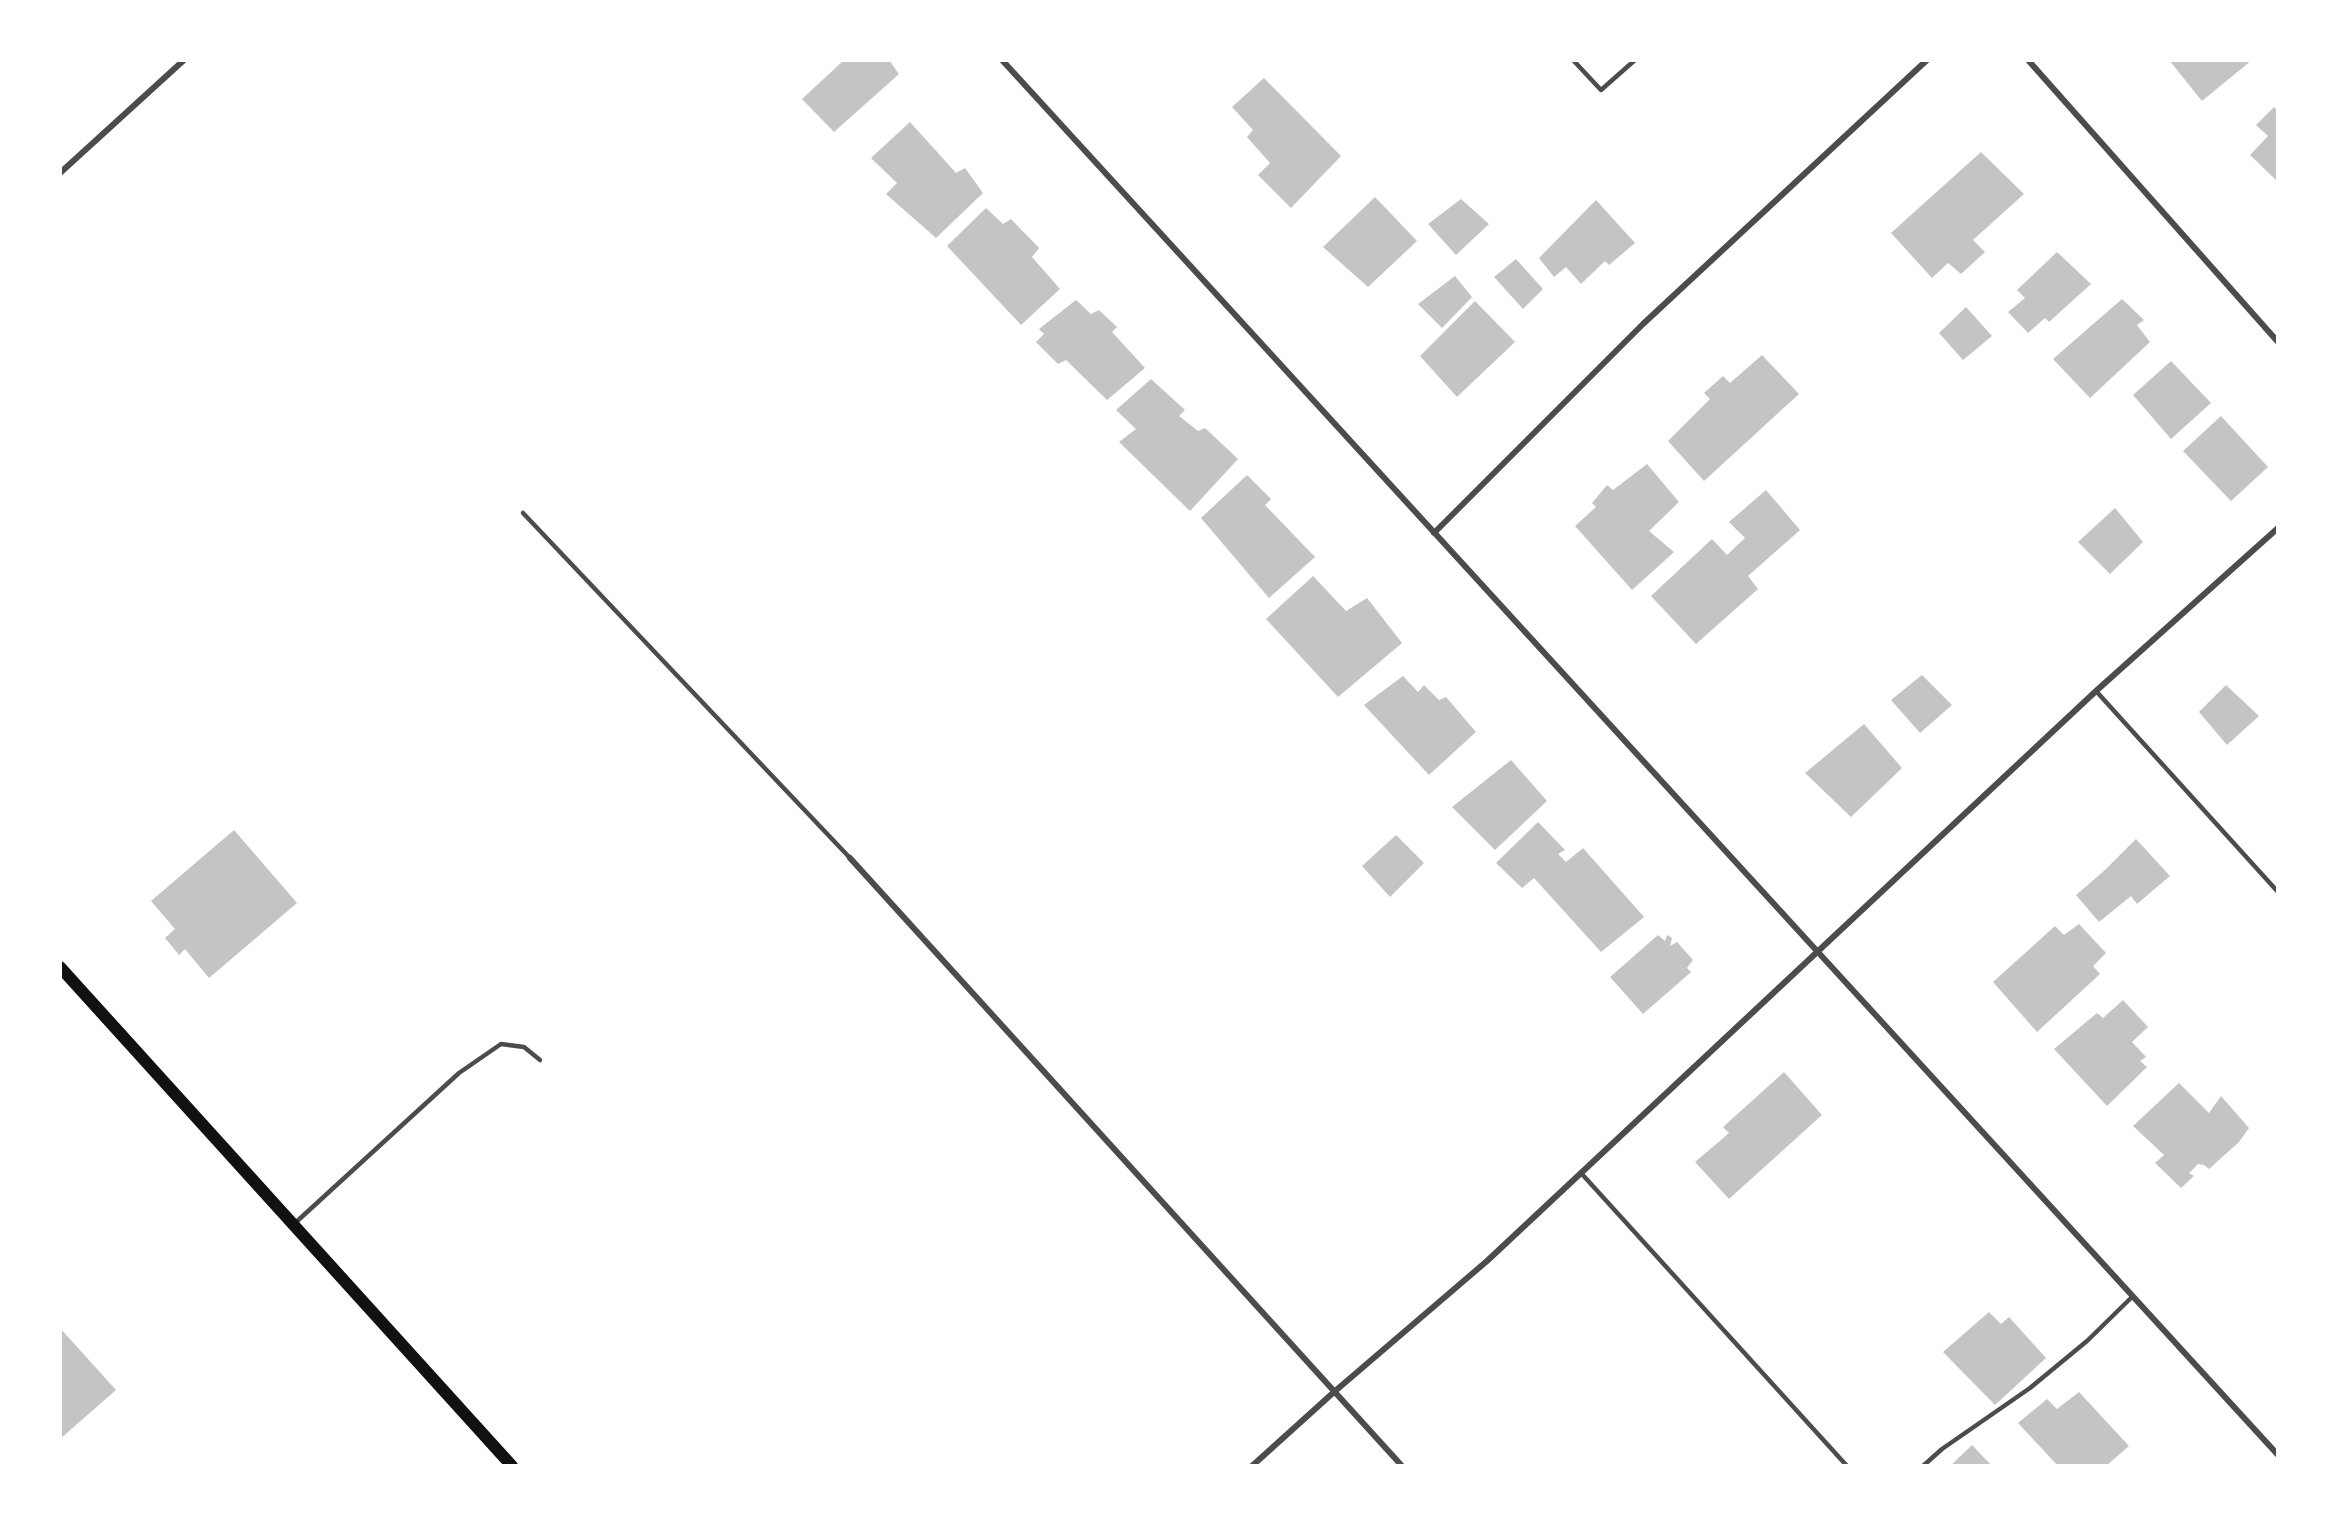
<!DOCTYPE html>
<html>
<head>
<meta charset="utf-8">
<style>
	body { margin:0 }
	#map { position:relative; width:2338px; height:1526px; overflow:hidden; background:#fff; font-family:Raleway,sans-serif }
	canvas { display:block }
	.frame { position:absolute; inset:0; border:62px solid #fff; pointer-events:none }
</style>
</head>
<body>
<div id="map">
<canvas width="2338" height="1526"></canvas>
<div class="frame"></div>
</div>
<script>
const ctx = document.querySelector('canvas').getContext('2d');
ctx.lineJoin = 'round';
function fill(path, color) { ctx.fillStyle = color; ctx.fill(path, 'evenodd'); }
const toPath = rows => new Path2D(rows.map(r => 'M' + r).join(''));
function stroke(path, color, width, dash) { ctx.strokeStyle = color; ctx.lineWidth = width; ctx.lineCap = dash ? 'butt' : 'round'; ctx.setLineDash(dash || []); ctx.stroke(path); }
fill(toPath([
	[844,60,889,60,899,74,834,132,802,99],
	[2169,60,2252,60,2202,101],
	[1264,78,1341,156,1291,208,1258,175,1270,163,1247,137,1253,130,1232,107],
	[2274,107,2278,111,2278,182,2250,155,2268,136,2256,125],
	[910,122,956,173,965,168,983,193,936,238,886,194,897,183,871,158],
	[1981,152,2024,194,1973,240,1985,252,1961,274,1948,263,1932,278,1891,233],
	[1375,197,1417,241,1368,287,1323,247],
	[1461,199,1489,224,1456,255,1428,224],
	[1596,200,1635,243,1609,265,1605,261,1581,284,1566,267,1554,277,1539,258],
	[986,208,1003,224,1011,219,1039,248,1032,257,1060,289,1021,325,947,246],
	[2057,252,2091,284,2049,322,2045,318,2028,333,2008,312,2025,298,2017,290],
	[1516,259,1543,289,1523,309,1494,277],
	[1455,276,1472,297,1442,328,1418,304],
	[2122,299,2144,320,2137,325,2150,342,2090,398,2053,359],
	[1076,300,1091,314,1099,310,1117,327,1112,332,1145,368,1107,400,1066,360,1058,364,1036,342,1044,334,1039,329],
	[1475,301,1515,342,1457,397,1420,356],
	[1966,307,1992,336,1963,360,1939,333],
	[1762,355,1799,394,1704,481,1668,441,1710,399,1704,393,1723,376,1730,383],
	[2171,361,2211,403,2171,439,2133,395],
	[1151,379,1185,410,1179,416,1198,431,1205,428,1238,459,1190,511,1119,442,1136,429,1116,410],
	[2221,416,2268,467,2231,501,2183,451],
	[1647,464,1679,502,1649,531,1674,552,1632,590,1575,526,1596,507,1592,503,1607,485,1613,490],
	[1247,475,1271,499,1265,505,1315,557,1269,598,1201,518],
	[1766,490,1800,530,1748,576,1758,589,1696,644,1651,596,1712,539,1727,555,1745,538,1729,522],
	[2115,508,2143,542,2110,574,2078,542],
	[1313,576,1346,611,1367,598,1402,643,1338,697,1266,619],
	[1922,675,1952,705,1920,733,1891,700],
	[1403,676,1418,692,1424,685,1439,700,1446,697,1476,732,1429,775,1364,705],
	[2226,685,2259,716,2227,745,2199,712],
	[1864,724,1902,768,1851,817,1805,773],
	[1511,760,1547,801,1495,850,1452,807],
	[1538,822,1565,850,1558,854,1566,862,1583,848,1644,917,1601,952,1534,878,1522,888,1496,863],
	[234,830,297,903,209,978,185,949,179,955,165,938,175,929,151,901],
	[1396,835,1424,863,1390,897,1362,866],
	[2136,839,2170,876,2137,904,2131,896,2099,922,2076,895,2105,870],
	[2079,924,2106,953,2093,966,2100,974,2037,1032,1993,982,2055,926,2064,935],
	[1658,935,1665,941,1667,935,1672,938,1670,946,1677,942,1693,960,1687,968,1691,972,1643,1014,1610,977],
	[2123,1000,2148,1027,2132,1042,2146,1057,2140,1061,2147,1067,2107,1106,2054,1049,2097,1013,2103,1018],
	[1784,1072,1822,1115,1729,1199,1695,1162,1729,1133,1723,1127],
	[2179,1083,2209,1113,2221,1096,2249,1128,2239,1142,2209,1169,2204,1165,2198,1164,2189,1173,2194,1176,2181,1188,2155,1163,2164,1155,2133,1126],
	[1989,1312,2001,1324,2009,1317,2046,1358,1995,1405,1943,1352],
	[60,1328,116,1390,60,1439],
	[2079,1392,2129,1446,2106,1466,2058,1466,2018,1423,2047,1399,2057,1409],
	[1972,1445,1992,1466,1950,1466]
]), '#c4c4c4');
stroke(toPath([
	[1573,60,1601,90,1635,60],
	[523,513,850,858],
	[2096,691,2278,892],
	[1581,1173,1847,1466],
	[294,1224,459,1073,501,1044,524,1047,540,1060],
	[1923,1466,1942,1449,2030,1388,2087,1341,2133,1296]
]), '#4c4c4c', 4.5);
stroke(toPath([
	[1002,60,2278,1455],
	[2028,60,2278,342],
	[60,173,184,60],
	[1434,533,1643,324,1927,60],
	[850,858,1402,1466],
	[1252,1466,1334,1392,1487,1261,2096,691,2278,528]
]), '#4c4c4c', 6);
stroke(toPath([
	[60,967,512,1466]
]), '#111', 12);
</script>
</body>
</html>
